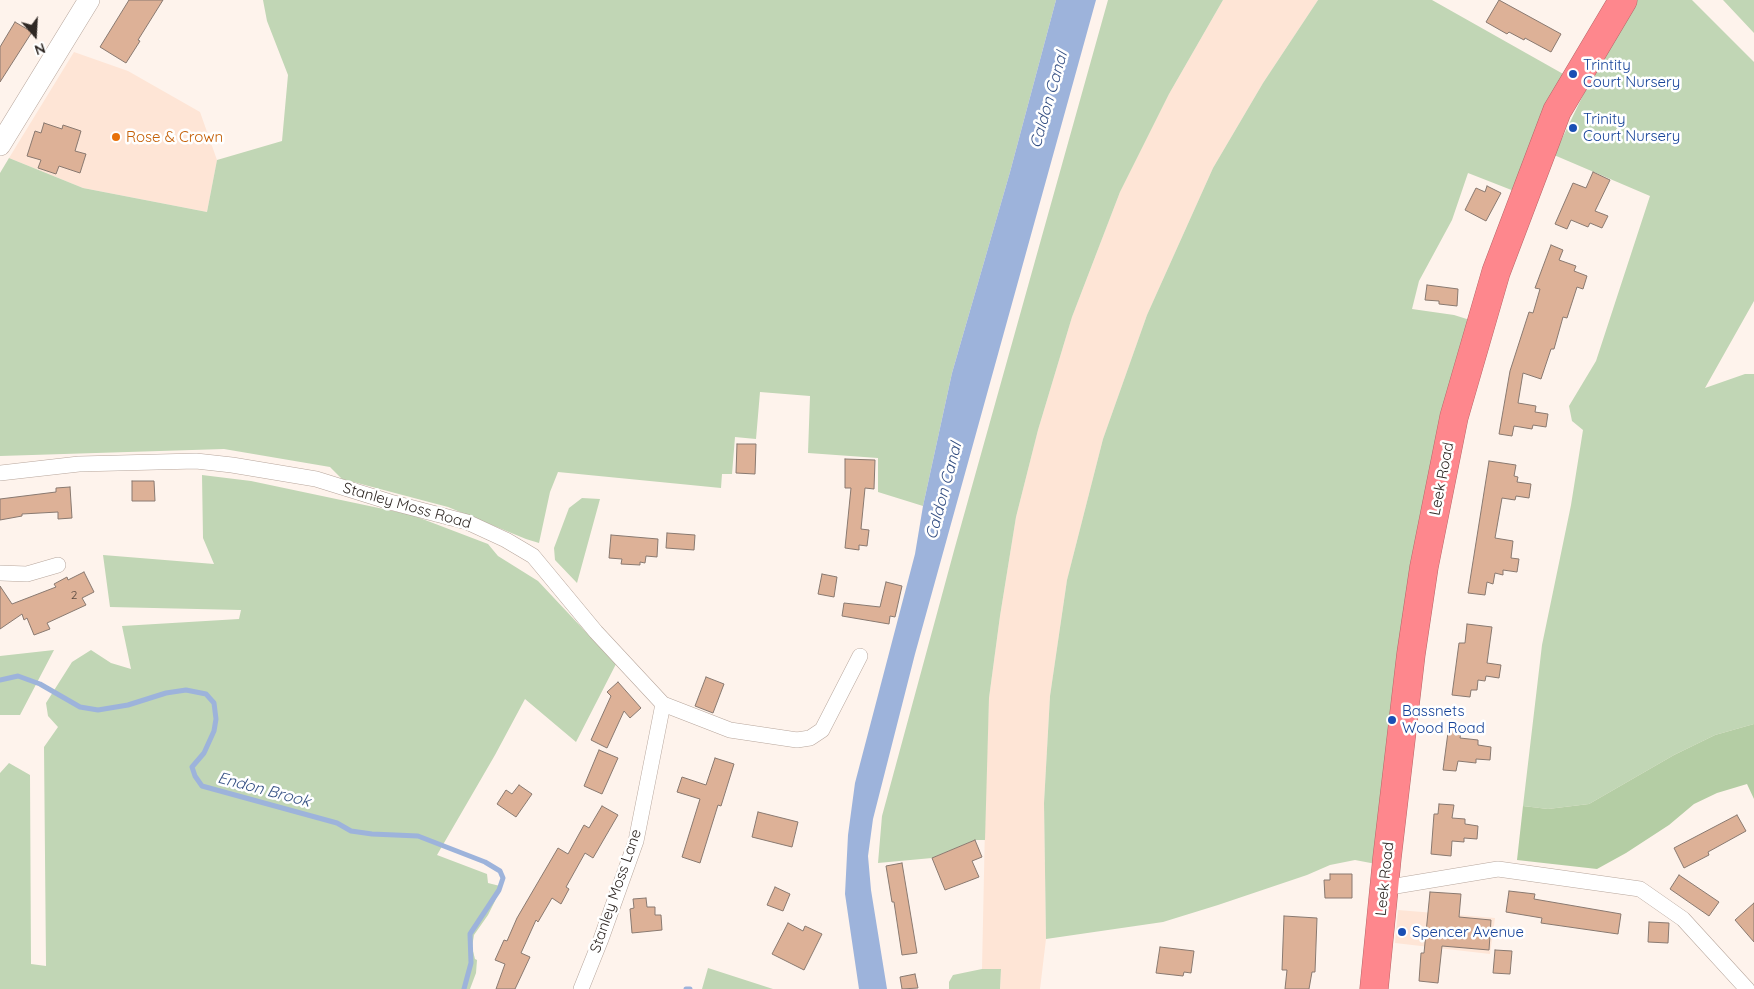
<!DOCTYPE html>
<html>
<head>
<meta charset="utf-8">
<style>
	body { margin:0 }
	#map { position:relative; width:1754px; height:989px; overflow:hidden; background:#fef3ec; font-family:Quicksand,sans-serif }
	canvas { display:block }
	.north { position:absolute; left:10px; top:10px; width:50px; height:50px; -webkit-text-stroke:4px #fff; paint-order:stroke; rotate:161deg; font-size:14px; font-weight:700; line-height:20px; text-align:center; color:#2f2824 }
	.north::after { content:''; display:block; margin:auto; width:18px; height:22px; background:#2f2824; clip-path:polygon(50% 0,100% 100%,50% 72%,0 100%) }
</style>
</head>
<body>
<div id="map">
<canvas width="1754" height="989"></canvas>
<div class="north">N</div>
</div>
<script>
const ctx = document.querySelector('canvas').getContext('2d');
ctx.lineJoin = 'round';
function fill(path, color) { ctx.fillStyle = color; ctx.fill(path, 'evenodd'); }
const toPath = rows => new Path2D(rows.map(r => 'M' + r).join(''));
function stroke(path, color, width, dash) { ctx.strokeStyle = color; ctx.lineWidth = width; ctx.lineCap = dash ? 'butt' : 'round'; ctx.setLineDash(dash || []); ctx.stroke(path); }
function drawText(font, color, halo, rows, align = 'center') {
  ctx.font = font + ' Quicksand,sans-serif'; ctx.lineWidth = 5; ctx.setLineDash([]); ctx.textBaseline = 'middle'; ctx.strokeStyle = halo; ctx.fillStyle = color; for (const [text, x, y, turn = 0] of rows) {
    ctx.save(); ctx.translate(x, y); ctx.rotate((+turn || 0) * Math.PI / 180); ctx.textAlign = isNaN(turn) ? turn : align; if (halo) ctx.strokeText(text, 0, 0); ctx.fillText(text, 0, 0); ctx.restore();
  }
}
fill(toPath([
	[1223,0,1318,0,1263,83,1213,168,1147,315,1103,439,1067,580,1050,696,1044,803,1046,939,1040,989,1000,989,1001,969,982,969,986,778,989,698,1000,616,1016,517,1038,430,1072,317,1120,192,1169,94],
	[74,52,128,71,200,112,217,160,207,212,83,188,9,158],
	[1398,910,1495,918,1490,954,1395,943]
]), '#fee5d6');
fill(toPath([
	[263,0,1056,0,1010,172,952,373,923,506,878,492,878,458,808,453,810,396,760,392,756,439,735,437,732,474,722,474,721,488,558,472,550,492,539,543,526,539,448,507,342,479,330,467,224,449,0,456,0,173,9,158,83,188,207,212,217,160,282,141,288,75,267,21],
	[1108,0,1223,0,1169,94,1120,192,1072,317,1038,430,1016,517,1000,616,989,698,985,840,975,840,932,858,878,863,882,816,955,547],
	[1318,0,1432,0,1565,75,1514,191,1468,173,1452,220,1419,281,1412,309,1454,315,1470,320,1376,864,1355,860,1330,865,1307,875,1218,905,1163,922,1046,939,1044,803,1050,696,1067,580,1103,439,1147,315,1213,168,1263,83],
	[1635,0,1692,0,1754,62,1754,301,1705,388,1745,374,1754,374,1754,724,1715,735,1674,755,1589,804,1548,809,1523,806,1542,645,1571,505,1583,430,1572,421,1569,406,1596,361,1650,196,1554,155,1608,44],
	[1723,0,1754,0,1754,33],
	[202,475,251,481,412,515,488,544,498,556,538,581,616,664,576,742,525,699,495,755,437,855,487,874,488,883,500,886,495,901,488,915,474,935,472,947,475,959,477,960,476,973,470,989,0,989,0,773,9,763,30,775,31,964,46,966,44,747,58,727,48,716,46,703,72,662,91,650,111,663,131,669,122,626,239,619,241,610,110,607,103,555,214,564,203,538],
	[582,498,600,499,577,583,555,560,554,548,569,508],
	[54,650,20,715,0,715,0,656],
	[708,968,773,989,702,989],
	[982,969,1001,969,1000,989,949,989,949,982,953,975]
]), '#c1d6b5');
fill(toPath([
	[1754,724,1754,799,1747,784,1717,793,1694,804,1669,825,1626,853,1597,869,1517,860,1523,806,1548,809,1589,804,1674,755,1715,735]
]), '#b4cda4');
fill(toPath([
	[1056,0,1096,0,915,654,873,819,868,856,871,890,887,989,859,989,845,894,848,835,855,783,915,554,923,506,952,373,1010,172]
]), '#9db3db');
stroke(toPath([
	[0,680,18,676,40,684,80,707,98,710,128,705,166,693,186,690,206,694,214,703,216,719,214,731,204,753,192,767,195,776,202,786,337,823,351,831,372,834,418,836,485,862,500,871,503,878,499,890,470,934,471,963,464,989],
	[686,989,690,989]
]), '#9db3db', 5);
const building = toPath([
	[129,0,163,0,138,40,140,41,126,63,100,47,129,0],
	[1499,0,1561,34,1551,52,1525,38,1524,40,1509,32,1507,34,1486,22,1499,0],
	[15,22,32,32,0,82,0,47,15,22],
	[44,123,62,129,63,125,81,131,75,151,86,154,80,173,59,166,56,174,38,168,41,160,27,156,35,131,41,133,44,123],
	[1593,172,1610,180,1595,211,1608,216,1602,228,1590,223,1588,227,1571,220,1567,229,1555,224,1573,183,1586,188,1593,172],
	[1487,186,1501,193,1486,221,1465,210,1476,188,1485,192,1487,186],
	[1551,245,1563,250,1559,260,1576,266,1574,271,1587,276,1583,289,1577,287,1567,318,1563,317,1554,349,1551,349,1541,379,1523,373,1518,403,1536,406,1535,412,1548,414,1546,427,1533,425,1532,429,1514,426,1512,436,1499,434,1510,371,1529,312,1533,313,1540,289,1535,288,1551,245],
	[1427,285,1458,289,1457,306,1439,304,1439,301,1425,300,1427,285],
	[737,444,756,444,755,474,736,473,737,444],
	[845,459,875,460,874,489,865,488,861,529,869,530,867,546,859,545,859,550,845,548,851,488,845,488,845,459],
	[1489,461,1516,465,1514,476,1518,477,1517,482,1531,484,1529,498,1516,496,1515,500,1502,498,1495,538,1513,541,1511,558,1519,559,1517,572,1503,570,1503,575,1495,573,1493,584,1487,582,1485,595,1468,593,1489,461],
	[132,481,154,481,155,501,132,501,132,481],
	[70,487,72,518,58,519,58,512,22,514,22,516,0,520,0,499,56,492,56,488,70,487],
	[667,533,695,535,694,550,666,548,667,533],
	[611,535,658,539,657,557,646,556,645,563,640,562,640,565,621,564,622,559,609,558,611,535],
	[84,572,94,592,82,598,86,605,47,623,50,629,34,635,27,618,24,620,22,614,0,629,0,586,12,604,56,587,54,584,67,577,68,580,84,572],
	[822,574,837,577,834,597,818,594,822,574],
	[886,582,902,586,895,617,890,616,889,624,842,616,844,603,880,607,886,582],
	[1467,624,1492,627,1487,663,1501,665,1499,678,1486,676,1485,681,1478,680,1477,690,1471,690,1470,697,1452,695,1459,643,1465,643,1467,624],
	[706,677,724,684,713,713,695,706,706,677],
	[618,682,641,708,630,718,624,711,607,748,591,740,611,696,607,692,618,682],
	[1449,725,1462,726,1460,738,1478,740,1478,745,1491,747,1490,760,1476,759,1476,763,1458,761,1456,771,1443,770,1449,725],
	[599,750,618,758,602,794,584,786,599,750],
	[715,758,734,764,721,806,718,805,700,863,682,857,700,799,677,792,682,777,706,785,715,758],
	[519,785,532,794,516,817,497,804,506,790,512,794,519,785],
	[1439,804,1454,805,1452,818,1465,819,1465,824,1478,826,1477,839,1464,838,1464,842,1452,841,1451,856,1431,854,1434,814,1438,814,1439,804],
	[602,806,618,815,593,858,585,853,566,887,569,889,561,904,552,898,538,922,536,920,521,953,530,957,515,989,496,989,505,964,495,960,504,940,507,941,517,918,558,848,568,854,584,825,589,828,602,806],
	[758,812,798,822,792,847,752,837,758,812],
	[1737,815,1746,831,1708,852,1709,855,1684,868,1674,848,1737,815],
	[975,840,982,857,972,861,979,877,945,890,932,858,975,840],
	[902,863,917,953,902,955,894,902,892,902,886,866,902,863],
	[1330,874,1352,874,1352,898,1325,898,1324,880,1330,880,1330,874],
	[1679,875,1719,902,1709,916,1670,889,1679,875],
	[775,887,790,894,783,911,767,905,775,887],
	[1509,891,1535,894,1534,899,1621,914,1618,934,1541,923,1542,918,1506,912,1509,891],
	[1430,892,1461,894,1459,917,1491,920,1489,950,1442,946,1438,983,1419,981,1421,953,1424,953,1430,892],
	[646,898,647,907,655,907,655,915,661,915,662,930,632,933,630,909,634,908,633,899,646,898],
	[1754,903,1754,942,1735,920,1754,903],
	[1284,916,1317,918,1315,972,1312,972,1309,989,1285,989,1287,970,1282,970,1284,916],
	[1649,922,1669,923,1668,943,1648,942,1649,922],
	[788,923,803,931,805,926,822,934,804,970,772,954,788,923],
	[1160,947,1194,951,1191,973,1184,972,1183,976,1156,973,1160,947],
	[1495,950,1512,951,1510,974,1493,973,1495,950],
	[915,974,918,988,902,989,900,977,915,974]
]);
fill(building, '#ddb197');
stroke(building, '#897970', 1);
const street = toPath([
	[0,473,79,464,196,461,232,465,316,479,390,502,467,522,506,540,533,556,596,632,663,704,730,730,797,740,810,738,822,730,860,656],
	[0,573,27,574,58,565],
	[1384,888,1498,869,1640,889,1683,919,1747,989],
	[581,989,601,939,636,841,663,704]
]);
const secondary = toPath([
	[0,145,89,0]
]);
const highway = toPath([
	[1374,989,1387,858,1411,654,1424,567,1454,417,1496,272,1557,111,1623,0]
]);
stroke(street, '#b7a69c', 16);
stroke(secondary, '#b7a69c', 22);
stroke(highway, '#b66668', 29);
stroke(street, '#fff', 15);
stroke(secondary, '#fff', 21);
stroke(highway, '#fe878d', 28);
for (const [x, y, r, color] of [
	[1573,74,5,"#1a4fb4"],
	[1573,128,5,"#1a4fb4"],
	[116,137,5,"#e8710a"],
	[1392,720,5,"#1a4fb4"],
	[1402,932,5,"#1a4fb4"]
]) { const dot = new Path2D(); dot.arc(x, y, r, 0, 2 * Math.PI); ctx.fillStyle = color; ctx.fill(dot); stroke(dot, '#fff', 2); }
drawText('12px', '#5a4a41', null, [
	["2",74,595]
]);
drawText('15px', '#164399', '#fff', [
	["Trintity",1583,65],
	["Court Nursery",1583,82],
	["Trinity",1583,119],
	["Court Nursery",1583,136],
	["Bassnets",1402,711],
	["Wood Road",1402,728],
	["Spencer Avenue",1412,932]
], 'left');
drawText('15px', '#c56008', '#fff', [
	["Rose & Crown",126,137]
], 'left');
drawText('15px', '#2f2824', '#fff', [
	["Leek Road",1442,479,-79],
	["Stanley Moss Road",407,506,16],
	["Leek Road",1385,879,-84],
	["Stanley Moss Lane",616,891,-71]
]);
drawText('italic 16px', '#355084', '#fff', [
	["Caldon Canal",1049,100,-74],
	["Caldon Canal",944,491,-75],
	["Endon Brook",264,790,15]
]);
</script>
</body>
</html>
